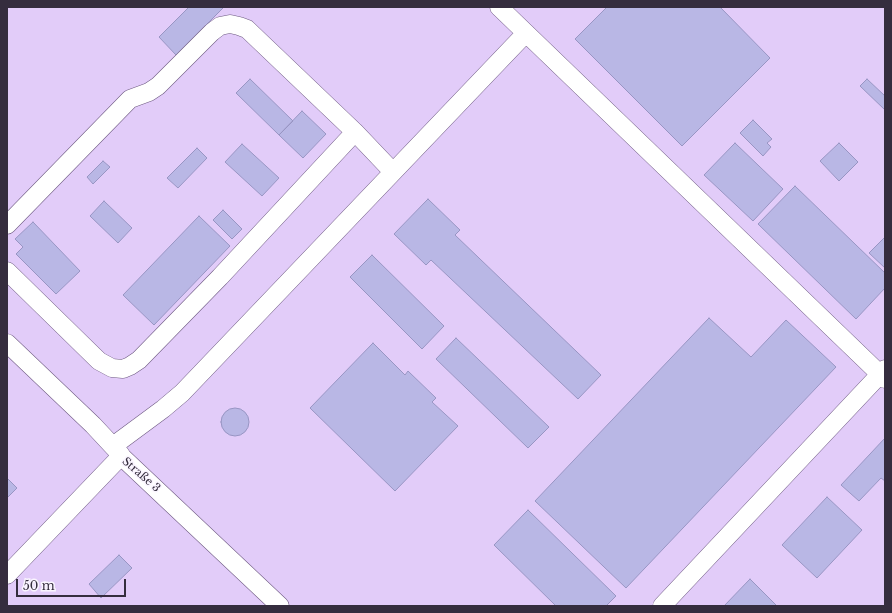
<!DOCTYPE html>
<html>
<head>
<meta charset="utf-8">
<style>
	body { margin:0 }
	#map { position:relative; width:892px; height:613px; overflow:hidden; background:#e2ccf9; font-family:"Libre Baskerville",serif }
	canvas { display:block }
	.frame { position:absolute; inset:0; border:8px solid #352d3e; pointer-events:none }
	.scale { position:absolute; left:16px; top:579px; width:110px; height:18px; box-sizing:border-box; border:2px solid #352d3e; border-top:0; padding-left:5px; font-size:12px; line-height:14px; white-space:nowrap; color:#352d3e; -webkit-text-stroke:3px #faf5ff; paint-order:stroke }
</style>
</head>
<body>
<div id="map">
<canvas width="892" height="613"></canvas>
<div class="frame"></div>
<div class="scale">50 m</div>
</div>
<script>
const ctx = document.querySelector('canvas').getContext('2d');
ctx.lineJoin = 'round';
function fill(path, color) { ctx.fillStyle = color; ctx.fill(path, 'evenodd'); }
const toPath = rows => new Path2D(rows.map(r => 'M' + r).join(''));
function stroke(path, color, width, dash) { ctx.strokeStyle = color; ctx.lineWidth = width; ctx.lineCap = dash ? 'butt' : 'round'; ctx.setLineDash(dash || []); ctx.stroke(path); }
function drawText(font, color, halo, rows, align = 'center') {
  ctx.font = font + ' "Libre Baskerville",serif'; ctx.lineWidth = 3; ctx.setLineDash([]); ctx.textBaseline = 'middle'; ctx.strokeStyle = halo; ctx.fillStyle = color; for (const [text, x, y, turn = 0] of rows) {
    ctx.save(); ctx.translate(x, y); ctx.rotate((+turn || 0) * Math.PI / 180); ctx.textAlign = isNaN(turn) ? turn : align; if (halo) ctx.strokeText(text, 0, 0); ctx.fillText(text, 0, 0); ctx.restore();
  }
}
const building = toPath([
	[189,7,224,7,176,55,159,37,189,7],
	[607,7,720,7,770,58,682,146,575,39,607,7],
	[250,79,293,121,279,135,236,93,250,79],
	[867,79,885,96,885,110,860,86,867,79],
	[302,111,326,134,303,158,279,135,302,111],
	[753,120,772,139,767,143,771,147,763,156,740,133,753,120],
	[735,143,783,189,753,221,704,175,735,143],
	[839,143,858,162,839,181,820,161,839,143],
	[242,144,279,178,262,196,225,162,242,144],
	[197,148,207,158,178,188,167,178,197,148],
	[103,161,110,167,93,184,87,177,103,161],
	[795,186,885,273,885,288,856,319,758,224,795,186],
	[428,199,460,230,455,235,601,375,578,399,431,260,426,265,394,234,428,199],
	[104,201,132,228,118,243,90,216,104,201],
	[223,210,242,229,232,239,213,220,223,210],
	[199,216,230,246,154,325,123,295,199,216],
	[33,222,80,271,56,294,16,254,23,247,15,239,33,222],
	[885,237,885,268,869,253,885,237],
	[372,255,444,326,422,349,350,277,372,255],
	[709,318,751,357,786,320,836,367,626,588,535,501,709,318],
	[456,338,549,427,528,448,436,359,456,338],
	[373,343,405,375,408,371,436,398,432,402,458,426,395,491,310,408,373,343],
	'221 422a14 14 0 1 1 28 0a14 14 0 1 1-28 0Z',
	[885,438,885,481,881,478,859,501,841,485,885,438],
	[7,478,17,488,7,498,7,478],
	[827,497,862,530,817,578,782,545,827,497],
	[528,510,616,596,606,606,556,606,494,545,528,510],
	[119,555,132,568,101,598,89,584,119,555],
	[750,579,777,606,724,606,750,579]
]);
fill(building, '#b9b7e5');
stroke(building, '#9895c3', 1);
const minor = toPath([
	[499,7,885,379],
	[7,225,130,99,149,92,158,86,212,32,220,26,230,24,239,26,247,29,355,132,393,172],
	[7,271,99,361,112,368,123,369,130,366,139,360,220,277,355,132],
	[7,343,93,425,121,455],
	[113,446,163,409,182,393,526,33],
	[7,575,121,456,280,606],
	[662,606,885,369]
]);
stroke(minor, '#6e5a82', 19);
stroke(minor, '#fff', 18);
drawText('11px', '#352d3e', '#faf5ff', [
	["Straße 3",141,475,41]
]);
</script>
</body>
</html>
